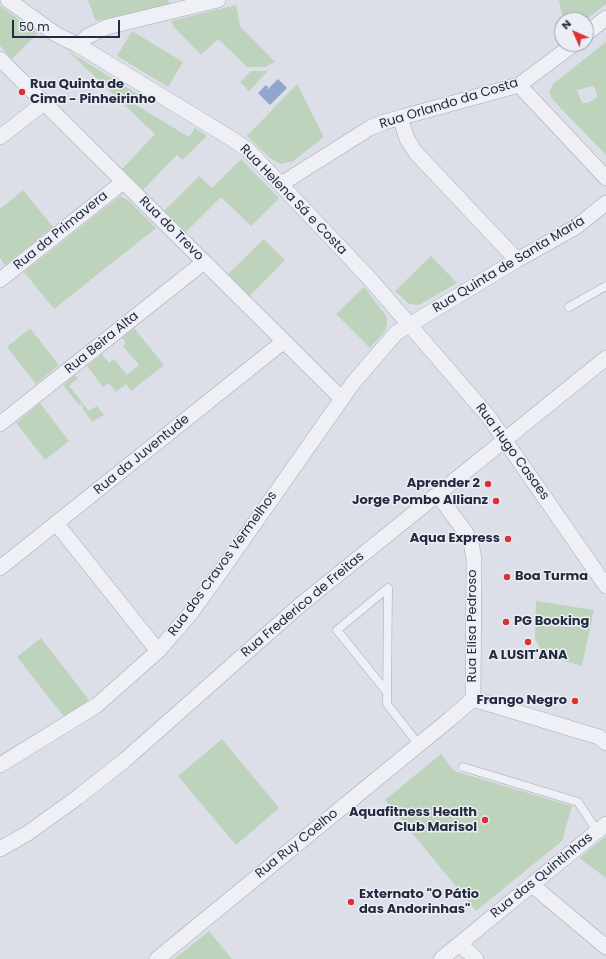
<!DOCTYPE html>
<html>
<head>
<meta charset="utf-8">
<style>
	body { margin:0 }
	#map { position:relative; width:606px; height:959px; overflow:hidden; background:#dcdfe8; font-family:Poppins,sans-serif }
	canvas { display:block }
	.north { position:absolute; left:554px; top:12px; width:40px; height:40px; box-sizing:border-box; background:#ebeef5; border:1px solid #9ba0ac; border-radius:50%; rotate:315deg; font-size:11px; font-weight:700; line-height:16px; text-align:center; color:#242a3f }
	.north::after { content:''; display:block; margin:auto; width:14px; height:18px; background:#dc3133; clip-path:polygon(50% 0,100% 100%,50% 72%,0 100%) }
	.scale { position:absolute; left:12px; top:20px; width:108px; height:18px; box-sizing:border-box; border:2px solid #242a3f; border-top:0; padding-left:5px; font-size:12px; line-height:14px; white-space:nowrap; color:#242a3f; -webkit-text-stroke:3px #ebeef5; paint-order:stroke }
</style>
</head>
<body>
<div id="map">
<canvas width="606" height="959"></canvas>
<div class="north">N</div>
<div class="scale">50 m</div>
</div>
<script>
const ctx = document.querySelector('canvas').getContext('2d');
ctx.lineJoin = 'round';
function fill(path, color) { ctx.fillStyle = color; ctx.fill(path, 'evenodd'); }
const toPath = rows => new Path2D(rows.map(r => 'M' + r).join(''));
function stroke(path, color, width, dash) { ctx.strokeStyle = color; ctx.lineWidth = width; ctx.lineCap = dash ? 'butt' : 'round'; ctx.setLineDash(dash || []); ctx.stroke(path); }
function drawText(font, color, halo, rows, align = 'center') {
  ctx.font = font + ' Poppins,sans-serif'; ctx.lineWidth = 3; ctx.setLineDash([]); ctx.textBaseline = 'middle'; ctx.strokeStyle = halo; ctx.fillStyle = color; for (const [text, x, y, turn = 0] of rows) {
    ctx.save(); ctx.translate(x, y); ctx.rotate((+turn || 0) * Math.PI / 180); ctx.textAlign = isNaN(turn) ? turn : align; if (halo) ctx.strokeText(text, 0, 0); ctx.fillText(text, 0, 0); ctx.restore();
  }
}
fill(toPath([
	[88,0,168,0,170,4,96,21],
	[559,0,606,0,606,4,586,20,563,20],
	[236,5,240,26,275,62,265,67,247,67,218,39,201,55,173,26,171,21],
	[0,6,38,33,12,59,0,46],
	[132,31,183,62,168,87,117,56],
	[606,42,606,155,552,99,549,92,553,84],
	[593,86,597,93,597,97,588,103,582,103,577,90],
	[68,51,141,96,136,105,189,137,195,128,207,136,182,160,177,155,143,190,122,169,155,134],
	[251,71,268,71,249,91,240,82],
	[297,84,324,137,293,161,281,164,270,158,247,136],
	[241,159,279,198,251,226,221,197,186,232,164,211,199,176,212,188],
	[23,190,53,227,5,265,0,258,0,209],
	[120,196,129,201,156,228,54,309,24,272],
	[264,239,285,260,250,296,228,274],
	[431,256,457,283,419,305,409,304,395,291],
	[364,287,387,317,387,324,385,331,370,348,336,314],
	[30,328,59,365,36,384,7,347],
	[134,328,164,365,131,391,126,384,116,392,109,383,103,387,87,366,102,354,109,363,114,359,127,375,139,365,123,346,126,344,122,338],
	[75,375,78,378,69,386,89,411,97,406,104,415,92,422,82,408,83,407,81,404,79,405,63,385],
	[40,403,69,441,45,460,16,423],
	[536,601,594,610,582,666,544,655,535,639],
	[41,638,89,700,65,718,17,657],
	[222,739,279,808,236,845,178,776],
	[441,754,454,771,572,806,562,841,476,911,385,800],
	[606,836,606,878,579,858],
	[209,931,232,959,174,959]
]), '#bed3bc');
fill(toPath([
	[278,79,287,88,270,105,258,93,266,85,268,87,267,90]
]), '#92a6cc');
const lane = toPath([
	[569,307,606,286],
	[386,691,337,630,388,588,387,704,419,745],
	[463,767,578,802,597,831]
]);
const street = toPath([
	[8,0,57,35,78,45,232,139,248,150,370,279,488,416,606,586],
	[586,34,606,18],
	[78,45,88,36,107,27,218,0],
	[0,59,342,399],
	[519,85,606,178],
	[400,117,407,139,416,153,517,260],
	[0,137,44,103],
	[281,184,370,128,384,122,519,85,574,44],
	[0,280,123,182],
	[0,424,204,262],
	[438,495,466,533,471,543,474,559,473,699],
	[56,523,158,651],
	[0,568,283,342],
	[473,699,589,734,599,737,606,743],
	[0,765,97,705,158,651,190,614,221,571,353,383,396,333,517,260,576,227,606,203],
	[0,849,28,833,78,797,125,760,299,606,606,358],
	[532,885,606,947],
	[460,944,476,959],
	[157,959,450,719,473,699],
	[441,959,606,824]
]);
stroke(lane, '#a5a9b5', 9);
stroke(street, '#a5a9b5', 16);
stroke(lane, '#eff0f6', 8);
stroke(street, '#eff0f6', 15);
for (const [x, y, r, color] of [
	[22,92,4,"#dc3133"],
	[488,484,4,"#dc3133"],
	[496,501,4,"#dc3133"],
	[508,539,4,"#dc3133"],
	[507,577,4,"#dc3133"],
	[506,622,4,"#dc3133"],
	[528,642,4,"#dc3133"],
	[575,701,4,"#dc3133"],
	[485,820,4,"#dc3133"],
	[351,902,4,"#dc3133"]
]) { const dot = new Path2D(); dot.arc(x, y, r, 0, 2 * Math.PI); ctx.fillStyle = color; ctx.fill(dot); stroke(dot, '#ebeef5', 1.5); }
drawText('bold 13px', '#242a3f', '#ebeef5', [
	["Rua Quinta de",30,85,"left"],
	["Cima - Pinheirinho",30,100,"left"],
	["Aprender 2",480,484],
	["Jorge Pombo Allianz",488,501],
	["Aqua Express",500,539],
	["Boa Turma",515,577,"left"],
	["PG Booking",514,622,"left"],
	["A LUSIT'ANA",528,656,"center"],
	["Frango Negro",567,701],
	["Aquafitness Health",477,813],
	["Club Marisol",477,828],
	["Externato \"O Pátio",359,895,"left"],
	["das Andorinhas\"",359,910,"left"]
], 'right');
drawText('13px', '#242a3f', '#ebeef5', [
	["Rua Orlando da Costa",449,104,-17],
	["Rua Helena Sá e Costa",293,200,46],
	["Rua do Trevo",171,229,45],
	["Rua da Primavera",61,231,-39],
	["Rua Quinta de Santa Maria",509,265,-31],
	["Rua Beira Alta",102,343,-39],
	["Rua Hugo Casaes",512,452,54],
	["Rua da Juventude",142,455,-39],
	["Rua dos Cravos Vermelhos",223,564,-54],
	["Rua Frederico de Freitas",303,605,-40],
	["Rua Elisa Pedroso",473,626,-90],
	["Rua Ruy Coelho",297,844,-39],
	["Rua das Quintinhas",542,876,-39]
]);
</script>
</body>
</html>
